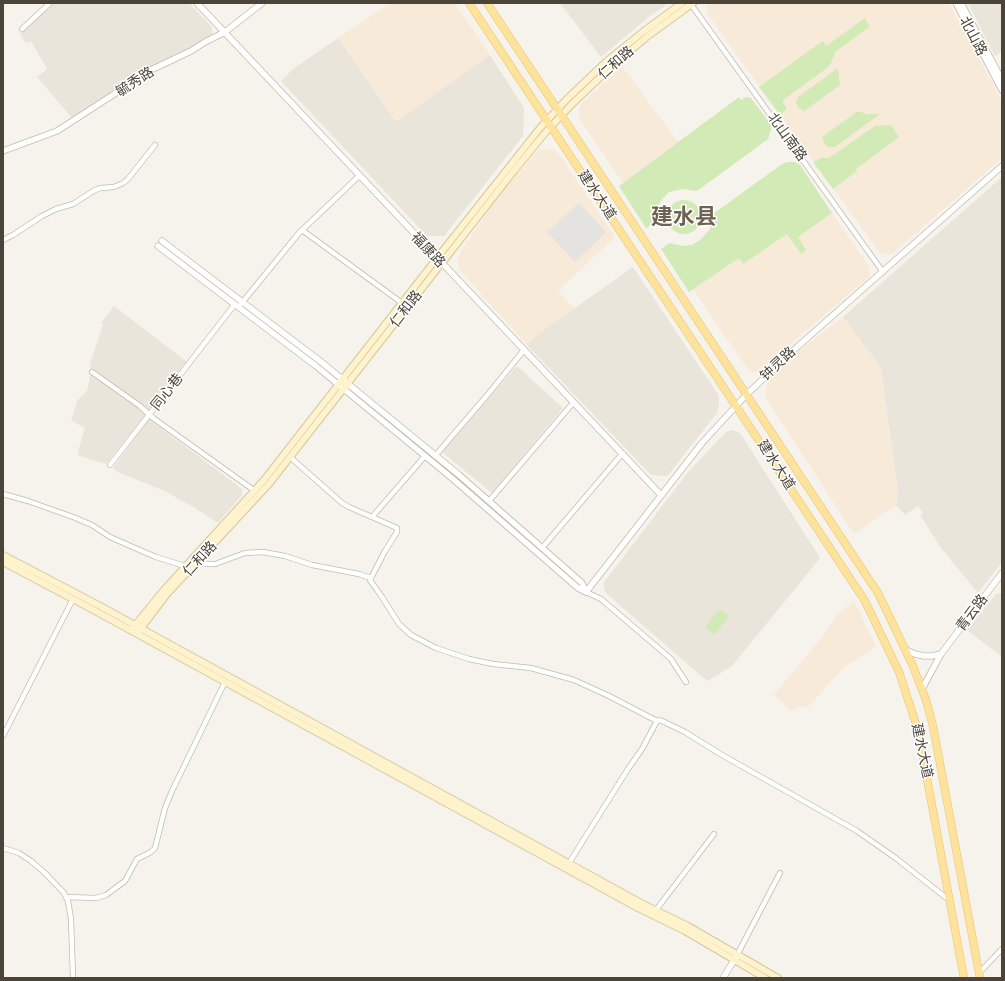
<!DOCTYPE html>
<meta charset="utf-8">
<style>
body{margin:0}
#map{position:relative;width:1005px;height:981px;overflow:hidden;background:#f6f3ec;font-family:Mulish,sans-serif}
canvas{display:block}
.frame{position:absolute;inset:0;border:4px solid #4b4439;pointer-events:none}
</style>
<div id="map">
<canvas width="1005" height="981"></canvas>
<div class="frame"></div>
</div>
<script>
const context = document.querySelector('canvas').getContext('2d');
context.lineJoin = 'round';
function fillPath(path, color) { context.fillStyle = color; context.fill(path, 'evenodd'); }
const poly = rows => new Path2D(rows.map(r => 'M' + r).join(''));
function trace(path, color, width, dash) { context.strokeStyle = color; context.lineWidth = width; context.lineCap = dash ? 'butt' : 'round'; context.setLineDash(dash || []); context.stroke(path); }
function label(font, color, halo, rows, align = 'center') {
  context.font = font + ' Mulish,"Noto Sans SC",sans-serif'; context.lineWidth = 3; context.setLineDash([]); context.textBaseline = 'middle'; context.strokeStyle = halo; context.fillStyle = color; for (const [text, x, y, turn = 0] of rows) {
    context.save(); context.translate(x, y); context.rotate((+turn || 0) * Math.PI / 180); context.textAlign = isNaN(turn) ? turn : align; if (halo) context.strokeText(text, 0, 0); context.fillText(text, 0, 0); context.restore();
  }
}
const residential = poly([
 [53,3,189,3,211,26,213,35,193,48,72,118,37,77,47,69,31,41,26,43,20,34],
 [560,3,669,3,650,16,601,57],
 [968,3,1002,3,1002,51,995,56],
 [338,38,396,121,490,55,524,108,523,136,444,236,427,236,281,81,293,69],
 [1002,177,1002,562,978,593,941,548,920,515,923,513,918,506,905,515,896,505,898,493,881,368,843,317],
 [633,267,719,396,719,404,717,413,668,475,665,476,651,475,527,345,541,332],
 [114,306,187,362,106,464,77,455,85,428,71,420,78,400,87,391,91,372,90,364,103,325,101,323],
 [517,366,563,408,492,493,442,452],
 [149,419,242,489,242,495,218,523,195,508,167,492,117,472,113,468],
 [732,430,740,433,820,558,732,666,707,681,607,594,604,589,604,583,605,581,689,471,726,432],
 [997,593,1002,593,1002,657,967,630]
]);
const commercial = poly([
 [391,3,455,3,490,55,396,122,338,38],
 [707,3,949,3,1002,101,1002,158,893,253,885,255,880,253,708,15,706,9],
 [622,66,678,142,623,183,579,118,579,108,582,103],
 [543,149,553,150,558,153,615,237,558,291,574,308,541,332,527,345,459,269,458,259,460,252,501,193,538,150],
 [832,213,870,268,869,277,757,372,749,371,693,289,739,258,743,263,787,234,800,253,798,237],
 [843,317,881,368,898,493,896,505,854,534,767,400,765,394,767,382,772,375,801,349],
 [854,601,876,647,844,667,808,707,797,707,792,711,774,695,822,637,838,613]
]);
const green = poly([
 [865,18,869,27,836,51,831,63,827,68,783,100,783,103,787,109,780,115,759,87,823,41,826,46],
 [838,68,840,85,804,111,799,108,796,102,798,97],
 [739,97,741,100,746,97,751,98,772,126,768,139,697,191,682,189,669,192,663,198,658,206,656,214,656,222,646,228,619,186],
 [858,111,866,114,880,114,835,147,829,147,826,145,824,142,822,137],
 [891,125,899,137,856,169,857,171,833,189,813,162,821,158,829,158,875,126],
 [788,162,794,162,800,165,832,213,798,237,806,250,801,254,787,234,743,264,739,258,689,292,661,249,669,243,683,246,692,245,700,240,709,230,712,222,713,214,782,164],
 '667 217a17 17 0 1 1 34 0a17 17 0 1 1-34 0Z',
 [720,609,729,616,714,635,705,627]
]);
const parking = poly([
 [579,203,606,232,575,262,547,232]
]);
const minor = poly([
 [690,3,883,272],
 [22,29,50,3],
 [302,230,402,303],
 [3,240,13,235,42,216,56,209,73,204,95,190,101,188,114,187,123,183,128,179,155,145],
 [241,304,299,233,359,176],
 [92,372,140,406,153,418,255,491],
 [435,456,489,393,524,350],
 [290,457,342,503,349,507,397,528,397,532,385,551,370,580,382,597,399,624,411,635,436,648,469,659,493,664,531,668,574,680,609,696,657,721,660,720,685,732,722,755,857,831,897,859,949,900],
 [110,465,235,304],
 [3,494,28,501,73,517,92,525,110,537,128,545,156,557,185,566],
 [489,501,573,403],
 [372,517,425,456],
 [542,548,622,454],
 [197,561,207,564,215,564,245,553,263,552,285,556,312,565,359,574,371,578],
 [586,592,601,599,656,646,671,659,686,682],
 [3,736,73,599],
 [3,848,19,853,31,861,45,873,64,893,68,901,71,919,73,978],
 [569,863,628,769,642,749,657,721],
 [66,897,96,898,106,895,125,881,137,859,151,852,155,848,165,808,172,791,225,682],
 [656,910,714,834],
 [737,955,780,873],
 [979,973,1002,949]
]);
const tertiary = poly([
 [197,3,661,495],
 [956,3,1002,90],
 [961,3,1002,80],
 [3,151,57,131,153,69,191,51,205,42,225,32,262,3],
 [162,241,320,361,458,474,582,583,586,592],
 [158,246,316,366,453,479,578,588,586,592],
 [586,592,702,443,747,394,796,348,1002,166],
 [906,650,915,654,924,656,932,656,941,654],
 [922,689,941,654,1002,573],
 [723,978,736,957]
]);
const secondary = poly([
 [3,555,102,607,641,903,688,926,778,978],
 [3,562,99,613,638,908,685,931,765,978],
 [133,628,163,591,264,480,437,258,540,128,567,99,608,60,644,31,682,3],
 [139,631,167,594,269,484,513,172,545,133,572,104,612,66,648,36,693,3]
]);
const primary = poly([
 [469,3,865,601,899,672,918,730,964,978],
 [487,3,878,593,913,666,926,700,933,726,980,978]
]);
const streetNames = [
 ["北山路",973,36,62],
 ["仁和路",616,63,-41],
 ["毓秀路",135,82,-33],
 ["北山南路",787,137,54],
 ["建水大道",597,195,56],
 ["福康路",428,250,47],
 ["仁和路",406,309,-52],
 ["钟灵路",778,364,-43],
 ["同心巷",167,392,-52],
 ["建水大道",776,465,57],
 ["仁和路",200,559,-47],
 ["青云路",972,613,-53],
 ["建水大道",922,751,78]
];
const townNames = [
 ["建水县",684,217]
];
fillPath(residential, '#eae5da');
fillPath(commercial, '#f7ead8');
fillPath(green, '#d2eab5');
fillPath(parking, '#e5e3e0');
trace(minor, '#c2bbae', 6);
trace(tertiary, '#c2bbae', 7);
trace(secondary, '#d6c79b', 8);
trace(primary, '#e6c16a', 8);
trace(minor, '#fff', 4.5);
trace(tertiary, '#fff', 5.5);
trace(secondary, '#fff3cd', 6);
trace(primary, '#ffe39c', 7);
label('14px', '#4b4439', '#fff', streetNames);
label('bold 22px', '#6e6250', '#fff', townNames);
</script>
